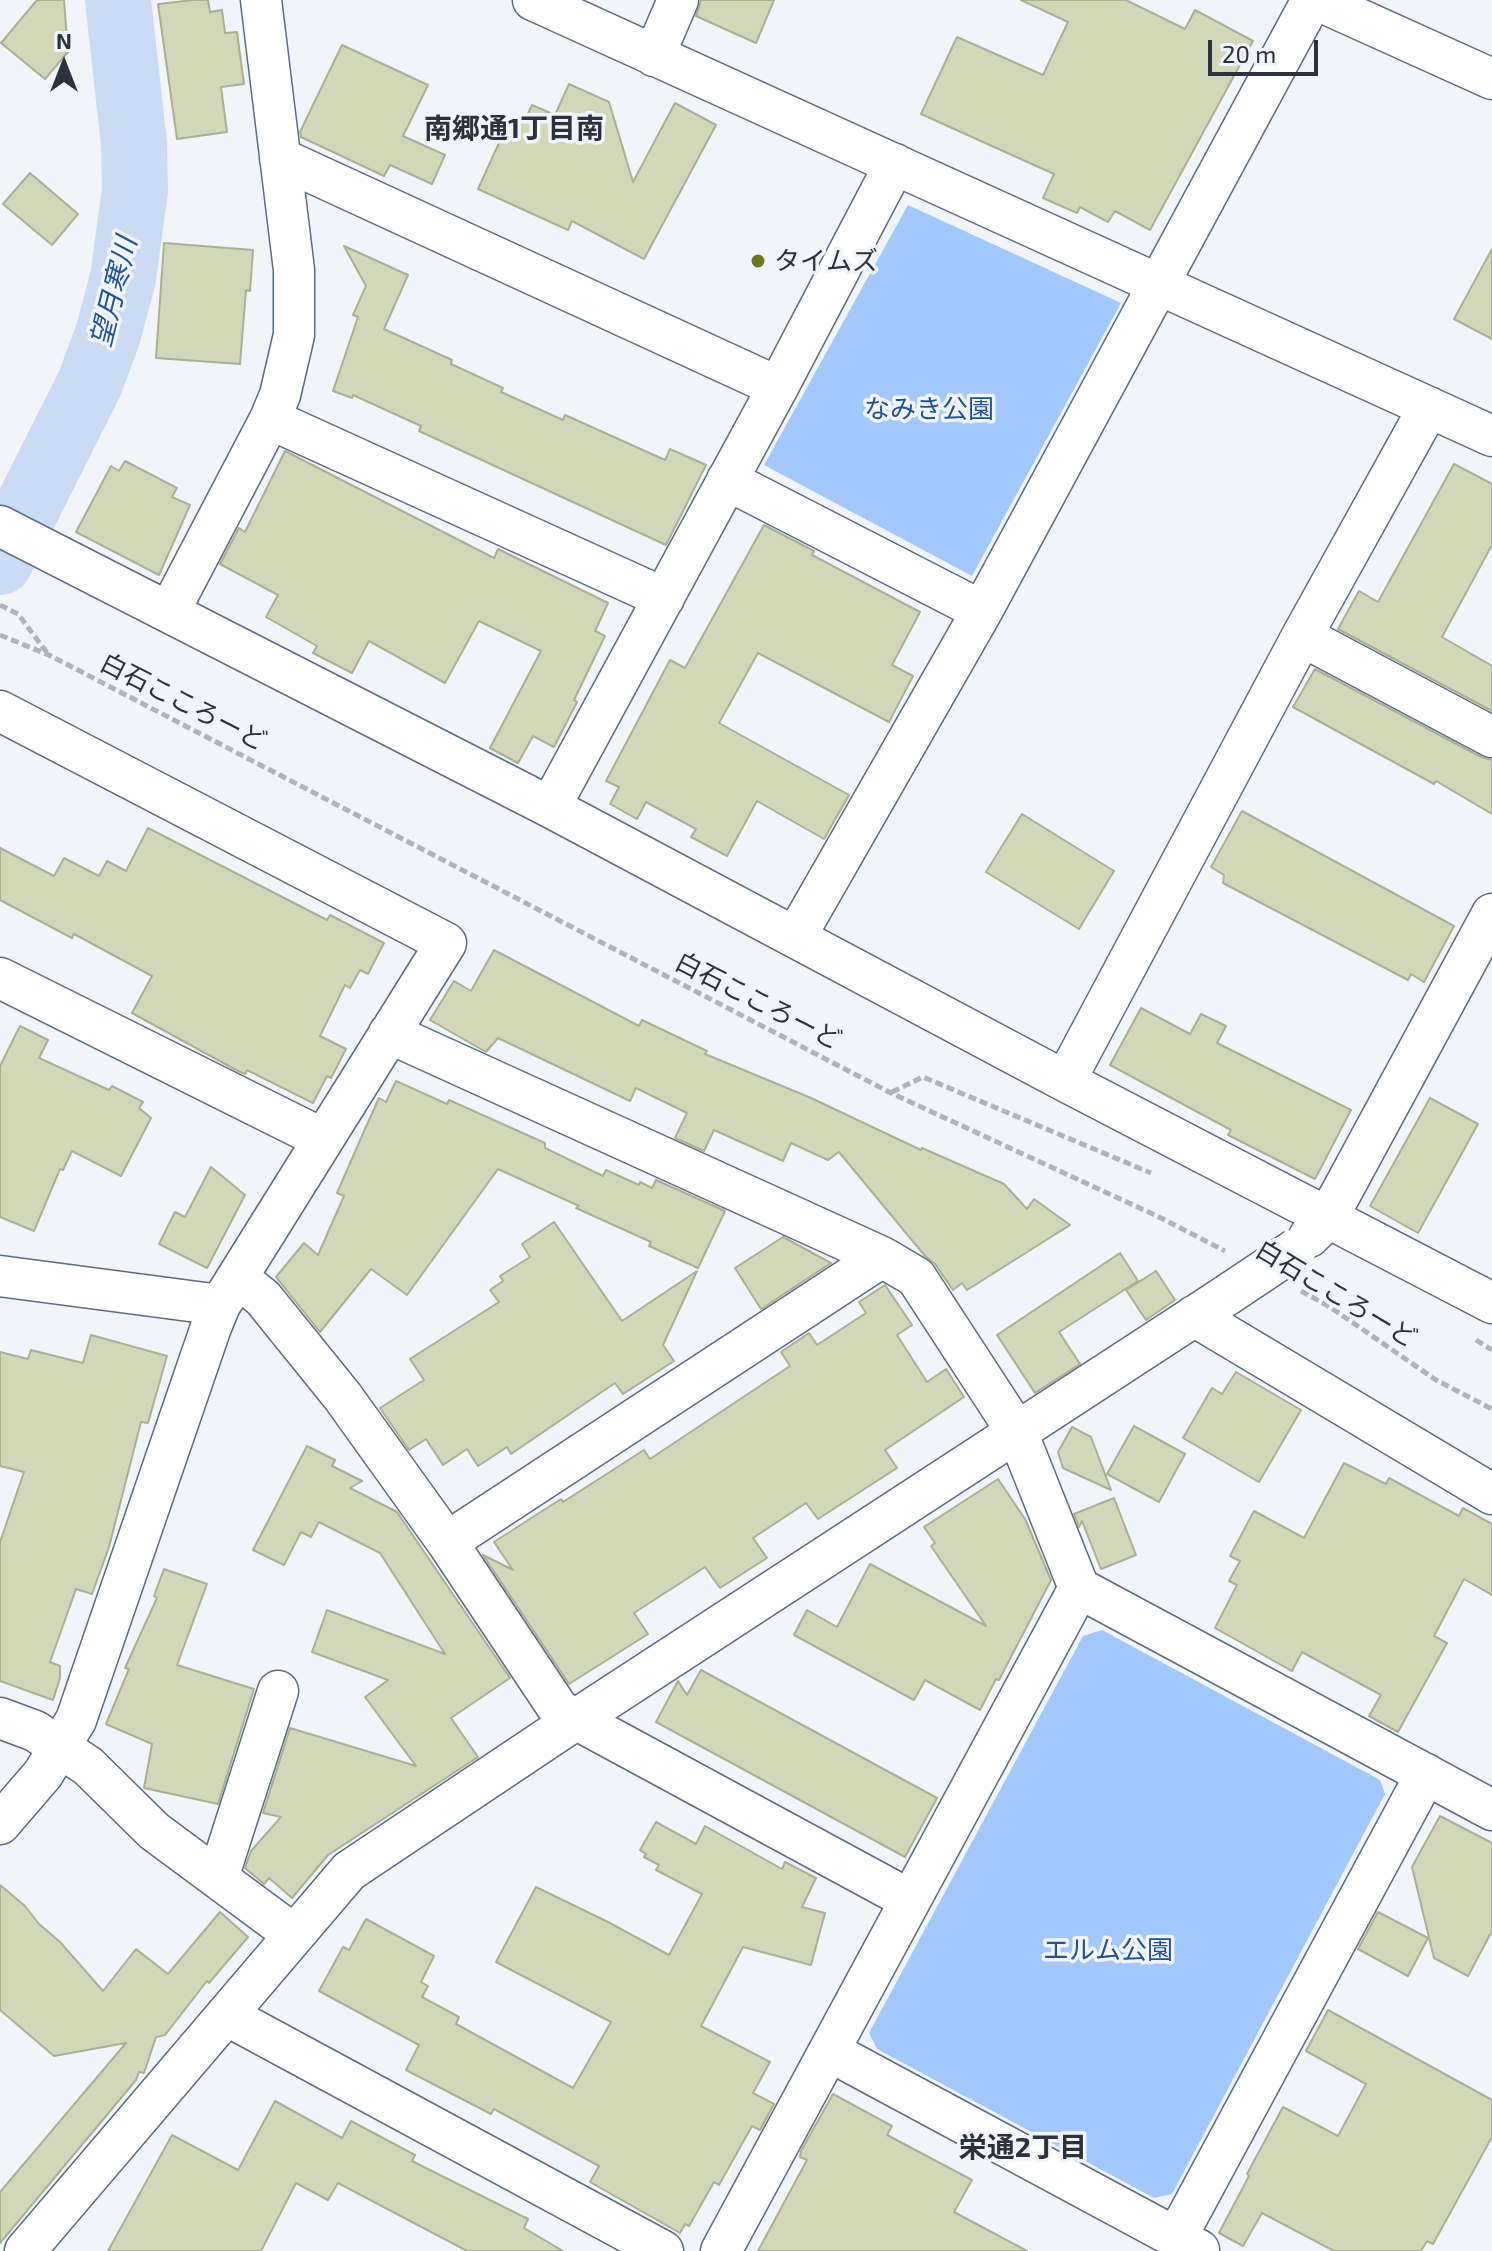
<!DOCTYPE html>
<meta charset="utf-8">
<style>
body{margin:0}
#map{position:relative;width:1492px;height:2251px;overflow:hidden;background:#f1f5fa;font-family:"Exo 2",sans-serif}
canvas{display:block}
.north{position:absolute;left:24px;top:24px;width:80px;height:80px;-webkit-text-stroke:6px #f1f5fa;paint-order:stroke;rotate:0deg;font-size:22px;font-weight:700;line-height:32px;text-align:center;color:#2b323c}
.north::after{content:'';display:block;margin:auto;width:28px;height:36px;background:#2b323c;clip-path:polygon(50% 0,100% 100%,50% 72%,0 100%)}
.scale{position:absolute;left:1208px;top:40px;width:110px;height:36px;box-sizing:border-box;border:4px solid #2b323c;border-top:0;padding-left:10px;font-size:24px;line-height:28px;white-space:nowrap;color:#2b323c;-webkit-text-stroke:6px #f1f5fa;paint-order:stroke}
</style>
<div id="map">
<canvas width="1492" height="2251"></canvas>
<div class="north">N</div>
<div class="scale">20 m</div>
</div>
<script>
const context = document.querySelector('canvas').getContext('2d');
context.lineJoin = 'round';
function fillPath(path, color) { context.fillStyle = color; context.fill(path, 'evenodd'); }
const poly = rows => new Path2D(rows.map(r => 'M' + r).join(''));
function trace(path, color, width, dash) { context.strokeStyle = color; context.lineWidth = width; context.lineCap = dash ? 'butt' : 'round'; context.setLineDash(dash || []); context.stroke(path); }
function label(font, color, halo, rows, align = 'center') {
  context.font = font + ' "Exo 2","Noto Sans JP",sans-serif'; context.lineWidth = 7; context.setLineDash([]); context.textBaseline = 'middle'; context.strokeStyle = halo; context.fillStyle = color; for (const [text, x, y, turn = 0] of rows) {
    context.save(); context.translate(x, y); context.rotate((+turn || 0) * Math.PI / 180); context.textAlign = isNaN(turn) ? turn : align; if (halo) context.strokeText(text, 0, 0); context.fillText(text, 0, 0); context.restore();
  }
}
const green = poly([
 [908,205,1121,303,972,576,764,465],
 [1102,1630,1380,1780,1385,1794,1172,2194,1154,2198,877,2049,869,2033,1083,1636]
]);
const river = poly([
 [0,562,90,383,108,334,123,278,135,190,134,144,118,0]
]);
const building = poly([
 [37,0,64,0,68,52,45,79,1,43,37,0],
 [194,0,208,0,210,12,222,10,225,33,237,32,244,84,221,87,227,132,177,139,158,4,194,0],
 [701,0,774,0,756,43,696,16,701,0],
 [1021,0,1126,0,1185,29,1195,10,1253,41,1150,230,1115,211,1108,222,1080,207,1077,213,1043,198,1054,174,921,114,957,37,1043,75,1068,22,1021,0],
 [342,45,428,85,403,136,445,155,432,184,390,165,384,176,301,137,300,132,342,45],
 [569,84,609,102,633,182,675,103,716,125,644,259,572,221,568,230,478,189,504,132,511,135,520,116,526,118,532,105,555,115,569,84],
 [30,173,78,214,52,245,3,204,30,173],
 [164,243,253,250,250,291,246,290,240,364,156,358,164,243],
 [344,246,408,275,384,329,452,360,451,364,503,388,501,392,563,420,565,415,665,460,670,449,706,465,666,545,419,431,421,426,353,395,352,398,333,391,358,317,353,315,366,286,344,246],
 [1492,249,1492,339,1454,319,1492,249],
 [285,451,494,558,498,549,608,603,595,631,605,636,574,700,577,702,554,747,533,736,518,763,490,748,541,651,479,621,445,683,369,641,352,673,313,653,317,646,266,617,278,595,220,564,239,528,245,532,285,451],
 [125,461,177,488,172,497,190,505,159,575,76,532,111,466,119,471,125,461],
 [1454,464,1492,484,1492,545,1442,637,1492,666,1492,711,1338,629,1359,591,1378,602,1454,464],
 [764,525,814,551,812,555,920,612,892,665,913,676,889,722,758,653,719,723,849,795,824,839,757,801,727,856,691,837,696,829,646,802,637,819,610,804,619,787,606,781,670,660,685,668,764,525],
 [1315,669,1481,757,1492,760,1492,814,1436,781,1434,784,1293,707,1315,669],
 [1242,811,1454,926,1424,982,1411,974,1408,980,1223,883,1224,875,1211,867,1242,811],
 [1022,814,1114,871,1079,929,986,872,1022,814],
 [148,828,327,920,330,915,384,943,368,974,360,970,350,988,345,985,320,1036,346,1049,331,1078,327,1076,313,1103,247,1070,245,1074,238,1071,132,1013,152,976,74,934,72,938,0,900,0,848,54,876,64,858,99,876,107,861,126,871,148,828],
 [494,950,639,1026,642,1020,707,1051,705,1054,811,1098,921,1150,922,1148,1004,1184,1027,1209,1034,1199,1070,1225,967,1290,962,1283,953,1290,935,1264,925,1256,839,1152,828,1160,791,1143,783,1161,714,1130,704,1151,675,1138,687,1113,636,1088,630,1101,498,1038,486,1052,430,1020,454,981,471,991,494,950],
 [1141,1008,1190,1034,1201,1014,1226,1026,1217,1043,1351,1110,1315,1179,1228,1135,1231,1130,1110,1065,1141,1008],
 [20,1026,48,1040,39,1058,109,1090,112,1086,143,1102,139,1108,151,1118,121,1176,72,1151,63,1170,60,1169,34,1231,0,1217,0,1066,20,1026],
 [396,1081,447,1104,449,1100,545,1143,545,1148,603,1176,606,1170,639,1185,640,1182,652,1188,656,1180,725,1211,698,1268,649,1246,651,1242,576,1208,579,1206,498,1169,407,1295,371,1269,320,1332,276,1277,304,1243,318,1255,344,1196,337,1193,365,1129,379,1098,386,1102,396,1081],
 [1430,1098,1478,1124,1418,1233,1370,1206,1430,1098],
 [211,1167,245,1195,207,1268,159,1244,175,1212,185,1217,211,1167],
 [554,1222,622,1321,697,1271,663,1345,674,1361,623,1394,615,1383,511,1454,507,1447,478,1466,467,1449,443,1465,426,1439,409,1450,380,1408,424,1380,410,1359,499,1302,490,1290,503,1281,500,1276,530,1257,522,1244,554,1222],
 [783,1237,831,1263,761,1309,735,1268,783,1237],
 [1120,1253,1138,1281,1059,1332,1080,1364,1035,1393,997,1335,1120,1253],
 [1156,1271,1175,1300,1146,1320,1126,1290,1156,1271],
 [885,1285,912,1325,897,1335,927,1382,946,1369,964,1397,885,1450,897,1468,818,1519,806,1503,753,1538,767,1558,720,1588,705,1567,634,1613,648,1634,569,1684,483,1555,513,1570,494,1542,561,1499,563,1502,644,1450,650,1459,790,1366,781,1352,809,1333,817,1345,866,1313,859,1302,885,1285],
 [91,1335,167,1356,148,1423,141,1422,109,1547,92,1594,76,1589,50,1662,60,1666,60,1678,53,1700,0,1681,0,1542,24,1472,0,1466,0,1352,28,1359,31,1350,83,1363,91,1335],
 [1236,1372,1301,1410,1259,1482,1183,1438,1212,1388,1222,1394,1236,1372],
 [1134,1426,1185,1454,1159,1502,1107,1474,1134,1426],
 [1072,1427,1091,1437,1111,1490,1063,1468,1058,1452,1072,1427],
 [307,1446,335,1460,332,1466,362,1481,350,1488,397,1512,510,1678,451,1718,478,1757,328,1855,292,1898,269,1878,264,1884,245,1868,251,1851,281,1817,263,1813,290,1728,416,1766,365,1697,388,1680,312,1652,327,1610,445,1654,380,1553,319,1522,311,1537,301,1532,284,1565,253,1550,307,1446],
 [1344,1463,1386,1484,1389,1478,1459,1516,1463,1508,1492,1524,1492,1595,1464,1579,1434,1636,1447,1643,1398,1732,1369,1716,1381,1695,1302,1652,1292,1671,1215,1628,1237,1585,1229,1581,1240,1561,1230,1556,1254,1511,1304,1538,1344,1463],
 [998,1479,1025,1519,1051,1580,999,1680,996,1679,980,1710,925,1680,914,1700,794,1635,807,1610,837,1627,870,1564,986,1626,931,1546,935,1543,924,1527,998,1479],
 [1114,1498,1136,1555,1101,1569,1082,1521,1079,1527,1074,1514,1114,1498],
 [164,1569,207,1584,177,1665,254,1689,218,1804,144,1788,152,1744,106,1724,129,1669,125,1668,157,1598,154,1596,164,1569],
 [701,1670,937,1798,905,1857,656,1722,678,1681,687,1695,701,1670],
 [1440,1816,1492,1843,1492,1931,1468,1976,1434,1958,1412,1867,1440,1816],
 [656,1822,696,1844,705,1826,782,1869,785,1862,816,1878,802,1907,825,1913,811,1965,743,1947,701,2026,770,2062,753,2093,774,2104,760,2130,752,2126,719,2185,714,2182,689,2226,685,2224,680,2233,590,2182,599,2166,494,2109,491,2114,406,2070,419,2045,319,1991,343,1947,349,1950,366,1919,434,1956,421,1982,428,1986,422,1997,459,2017,456,2024,573,2088,611,2022,496,1962,536,1887,608,1922,669,1955,702,1894,656,1870,659,1865,644,1857,646,1854,640,1850,656,1822],
 [0,1885,25,1906,39,1924,60,1942,103,1991,136,1949,168,1974,220,1912,248,1937,209,1983,207,1981,165,2035,156,2037,144,2073,139,2072,136,2080,0,2243,0,2192,126,2043,54,2056,0,2010,0,1885],
 [1378,1912,1428,1938,1408,1976,1358,1949,1378,1912],
 [1328,2010,1492,2100,1492,2137,1433,2244,1427,2241,1421,2251,1334,2251,1262,2213,1243,2246,1219,2233,1249,2176,1247,2174,1283,2107,1338,2136,1366,2084,1306,2051,1328,2010],
 [833,2094,892,2126,887,2135,972,2180,954,2212,1027,2251,758,2251,807,2160,800,2157,801,2151,833,2094],
 [275,2101,342,2138,351,2121,415,2155,412,2161,528,2219,524,2228,563,2251,467,2251,338,2183,328,2200,296,2183,261,2251,108,2251,172,2135,238,2170,275,2101]
]);
const path = poly([
 [0,605,18,614,48,654],
 [0,635,49,655,891,1093,1157,1216,1225,1251],
 [892,1092,923,1077,1151,1173],
 [1301,1291,1330,1307,1436,1380,1492,1409],
 [1476,1340,1492,1350]
]);
const minor = poly([
 [533,0,1492,436],
 [1317,0,1492,79],
 [654,56,678,0],
 [280,158,778,387],
 [270,419,664,598],
 [727,480,982,611],
 [0,526,550,807,1065,1081,1492,1303],
 [169,612,270,419,280,395,294,335,294,270,261,0],
 [1302,636,1492,737],
 [0,711,446,943,220,1305,211,1327,76,1720,43,1774,0,1824],
 [550,807,778,387,895,164],
 [796,936,982,611,1312,0],
 [0,978,323,1139],
 [389,1033,882,1257,447,1542],
 [1065,1081,1302,636,1429,407],
 [1309,1237,1327,1219,1492,914],
 [882,1257,916,1277,1017,1432,1079,1588,1492,1810],
 [0,1276,220,1305],
 [238,1278,263,1298,343,1397,447,1542,559,1710,910,1900],
 [1194,1316,1492,1494],
 [0,1718,35,1731,88,1766,154,1831,293,1934],
 [218,1878,278,1691],
 [226,2015,663,2251],
 [829,2051,1199,2250],
 [1176,2238,1426,1774],
 [25,2251,349,1871,575,1720,1227,1295],
 [721,2251,1079,1588]
]);
const minorBridge = poly([
 [1227,1295,1296,1249]
]);
const markers = [
 [758,261,8,"#6d751e"]
];
const poiNames = [
 ["タイムズ",774,261]
];
const parkNames = [
 ["なみき公園",929,409],
 ["エルム公園",1108,1950]
];
const streetNames = [
 ["白石こころーど",183,702,27],
 ["白石こころーど",758,1001,27],
 ["白石こころーど",1336,1294,31]
];
const neighbourhoodNames = [
 ["南郷通1丁目南",514,129],
 ["栄通2丁目",1023,2148]
];
const waterNames = [
 ["望月寒川",114,292,-76]
];
fillPath(green, '#a2c8fe');
trace(river, '#cadbf3', 66);
fillPath(building, '#d3d7ba');
trace(building, '#abaf93', 2);
trace(minor, '#5b6b81', 43);
trace(path, '#afb4ba', 5, [8, 4]);
trace(minor, '#fff', 40);
trace(minorBridge, '#5b6b81', 43, []);
trace(minorBridge, '#fff', 40);
for (const [x, y, r, color] of markers) { const dot = new Path2D(); dot.arc(x, y, r, 0, 2 * Math.PI); context.fillStyle = color; context.fill(dot); trace(dot, '#f1f5fa', 3); }
label('26px', '#2b323c', '#f1f5fa', poiNames, 'left');
label('26px', '#1e5196', '#f1f5fa', parkNames);
label('26px', '#2b323c', '#f1f5fa', streetNames);
label('bold 28px', '#2b323c', '#f1f5fa', neighbourhoodNames);
label('italic 28px', '#21549a', '#f1f5fa', waterNames);
</script>
